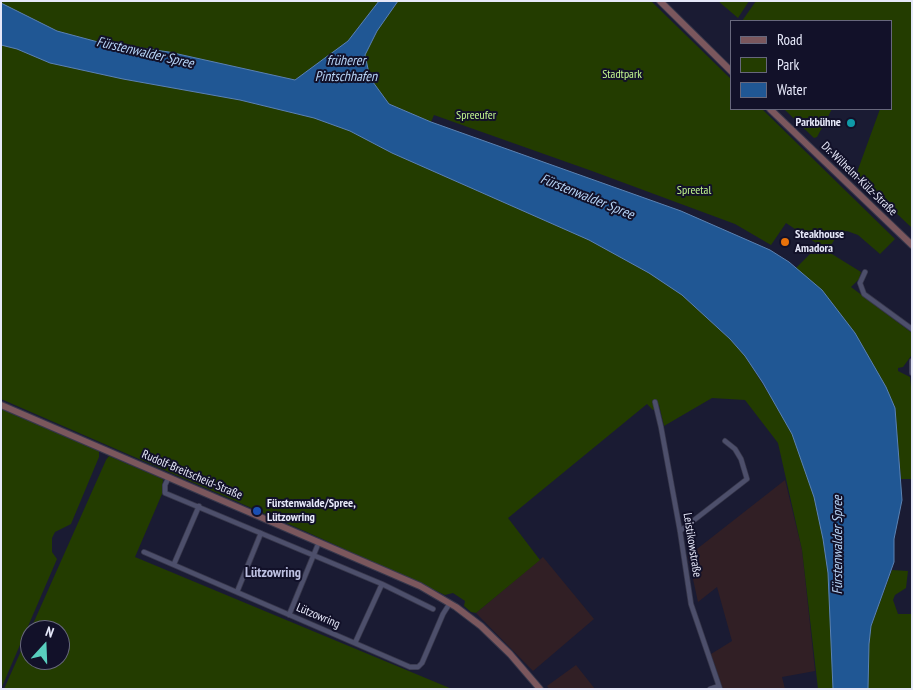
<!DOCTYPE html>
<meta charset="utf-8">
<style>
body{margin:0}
#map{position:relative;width:913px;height:690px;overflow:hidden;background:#1a1b33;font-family:"PT Sans Narrow",sans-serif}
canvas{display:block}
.frame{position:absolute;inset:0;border:2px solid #e6e8f9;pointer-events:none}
.legend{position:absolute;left:730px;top:20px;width:162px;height:90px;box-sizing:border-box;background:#121129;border:1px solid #67677c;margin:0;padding:6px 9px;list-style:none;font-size:15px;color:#e6e8f9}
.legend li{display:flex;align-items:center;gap:10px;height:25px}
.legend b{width:25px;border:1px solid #67677c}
.north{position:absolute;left:20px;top:620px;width:50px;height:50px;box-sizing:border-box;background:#121129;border:1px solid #67677c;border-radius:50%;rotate:20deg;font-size:14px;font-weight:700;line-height:20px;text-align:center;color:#e6e8f9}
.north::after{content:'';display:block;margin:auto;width:18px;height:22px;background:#59cebe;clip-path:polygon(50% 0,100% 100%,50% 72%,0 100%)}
</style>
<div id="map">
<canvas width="913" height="690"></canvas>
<div class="frame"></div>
<ul class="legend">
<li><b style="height:6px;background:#7b575d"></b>Road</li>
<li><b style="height:14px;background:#233c00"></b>Park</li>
<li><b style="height:14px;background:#205794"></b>Water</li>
</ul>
<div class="north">N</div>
</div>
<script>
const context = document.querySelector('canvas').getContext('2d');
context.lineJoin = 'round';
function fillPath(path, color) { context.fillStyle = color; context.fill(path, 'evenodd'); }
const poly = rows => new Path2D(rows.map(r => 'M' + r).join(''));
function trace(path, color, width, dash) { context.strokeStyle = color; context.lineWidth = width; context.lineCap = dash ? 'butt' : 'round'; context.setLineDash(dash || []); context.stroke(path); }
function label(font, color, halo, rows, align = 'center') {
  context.font = font + ' "PT Sans Narrow",sans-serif'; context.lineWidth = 4; context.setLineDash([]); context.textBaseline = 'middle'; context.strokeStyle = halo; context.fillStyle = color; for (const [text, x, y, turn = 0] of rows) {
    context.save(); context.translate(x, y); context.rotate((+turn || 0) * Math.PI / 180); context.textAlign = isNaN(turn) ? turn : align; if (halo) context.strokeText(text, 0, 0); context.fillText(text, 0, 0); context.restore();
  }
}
const commercial = poly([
 [785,480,802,550,815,671,782,677,785,689,723,689,711,654,732,641,717,587,698,602,688,556],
 [543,557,594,619,533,671,476,613],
 [576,665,595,689,549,689,547,686]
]);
const green = poly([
 [1,1,379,1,348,41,295,80,169,52,98,42,57,31,1,3],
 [398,1,651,1,732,80,732,109,762,109,895,239,880,254,858,235,847,231,839,233,827,251,861,272,859,279,851,287,912,333,911,356,903,367,898,368,898,371,910,377,912,396,912,479,901,479,895,408,886,387,855,333,822,290,796,268,819,245,786,223,771,245,735,224,592,171,434,115,431,122,389,104,370,78,365,55,377,31],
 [718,1,749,1,738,18],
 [756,1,912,1,912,228,856,175,880,109,892,109,892,21,742,21],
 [1,45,17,49,50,63,123,79,240,100,314,118,350,131,392,153,589,240,649,273,682,295,730,339,745,356,777,407,792,434,801,456,814,497,823,539,828,573,833,689,818,689,802,550,778,443,745,400,712,398,664,426,659,405,653,410,647,404,508,518,540,560,476,613,471,612,464,606,465,601,453,593,445,595,309,533,1,399],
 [784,109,832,109,817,137,814,138],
 [1,409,99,451,99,457,71,524,55,532,52,538,52,552,57,559,1,689],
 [109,456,163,479,162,494,135,557,452,689,4,689,106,460],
 [30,630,60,630,60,660,30,660],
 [892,570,908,571,906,588,895,595,893,600,898,614,912,614,912,689,868,689,869,644,871,626]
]);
const water = poly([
 [379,1,398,1,377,31,365,55,370,78,389,104,431,122,681,211,770,250,789,262,822,290,855,333,886,387,895,408,902,500,894,539,894,562,871,626,869,644,868,689,833,689,828,573,823,539,814,497,792,434,763,383,745,356,730,339,682,295,649,273,589,240,392,153,350,131,314,118,240,100,123,79,50,63,17,49,1,45,1,3,57,31,98,42,169,52,295,80,348,41,379,1]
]);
const street = poly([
 [865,272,860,283,864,294,912,329],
 [912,361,912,373],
 [655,402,661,427,680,531,691,604,720,689],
 [169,477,165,485,165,493,382,584,433,609],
 [680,531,747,479,741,459,735,449,725,441],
 [144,552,410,667,418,667,422,663,443,614,450,603],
 [174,564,199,506],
 [237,592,261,533],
 [289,615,319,542],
 [355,643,382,584],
 [710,689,719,686]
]);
const secondary = poly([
 [660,1,732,72],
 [770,109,912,245],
 [1,405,420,586,456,607,481,626,510,654,540,689]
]);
const markers = [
 [851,123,5,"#0f9aa8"],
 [785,242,5,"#e8710a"],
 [257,511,5,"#1a4fb4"]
];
const parkNames = [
 ["Stadtpark",622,75],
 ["Spreeufer",476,116],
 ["Spreetal",694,191]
];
const poiNames = [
 ["Parkbühne",841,123,"right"],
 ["Steakhouse",795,235],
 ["Amadora",795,249],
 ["Fürstenwalde/Spree,",267,504],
 ["Lützowring",267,518]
];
const streetNames = [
 ["Dr.-Wilhelm-Külz-Straße",859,179,44],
 ["Rudolf-Breitscheid-Straße",192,475,23],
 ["Leistikowstraße",692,545,81],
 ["Lützowring",318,616,23]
];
const waterNames = [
 ["Fürstenwalder Spree",145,53,13],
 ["früherer",346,61],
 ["Pintschhafen",346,77],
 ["Fürstenwalder Spree",587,197,22],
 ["Fürstenwalder Spree",838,545,-90]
];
const neighbourhoodNames = [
 ["Lützowring",273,573]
];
fillPath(commercial, '#311f25');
fillPath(green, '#233c00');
fillPath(water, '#205794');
trace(water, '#5b82b2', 1);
trace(street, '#37374b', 6);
trace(secondary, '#37374b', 8);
trace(street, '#4d4f6b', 4.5);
trace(secondary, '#7b575d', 6);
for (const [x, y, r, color] of markers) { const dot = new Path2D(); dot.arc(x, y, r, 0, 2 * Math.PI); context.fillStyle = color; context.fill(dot); trace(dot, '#121129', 2); }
label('12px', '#c3f88f', '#121129', parkNames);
label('bold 12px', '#e6e8f9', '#121129', poiNames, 'left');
label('12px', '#e6e8f9', '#121129', streetNames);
label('italic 14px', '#b6d3f5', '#121129', waterNames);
label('bold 14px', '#bec1e2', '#121129', neighbourhoodNames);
</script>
